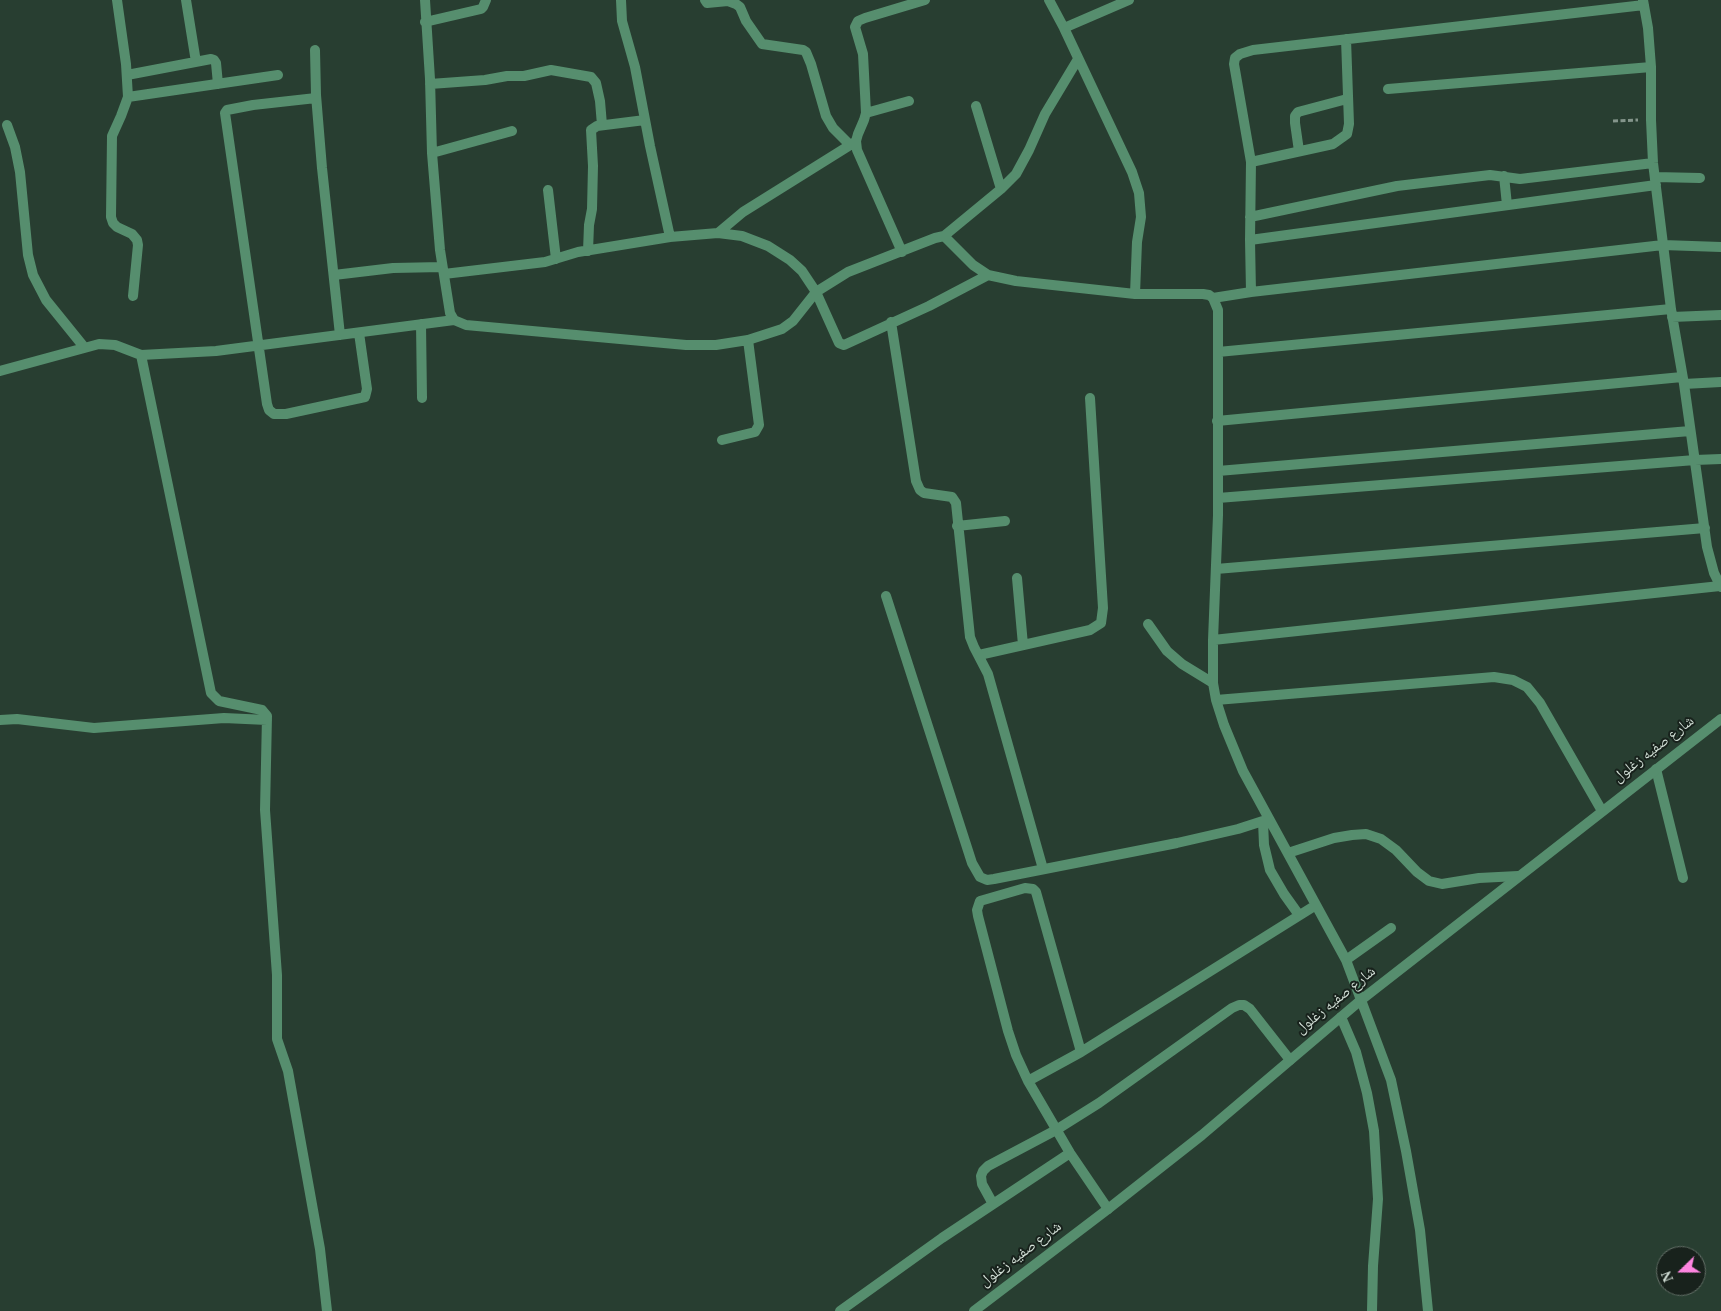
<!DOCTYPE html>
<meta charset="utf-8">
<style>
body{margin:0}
#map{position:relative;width:1721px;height:1311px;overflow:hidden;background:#283e31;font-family:Georgia,serif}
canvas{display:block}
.north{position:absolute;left:1656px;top:1246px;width:50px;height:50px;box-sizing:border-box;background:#18221c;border:1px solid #626e66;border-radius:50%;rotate:248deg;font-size:14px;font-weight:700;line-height:20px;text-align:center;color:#d2dfd6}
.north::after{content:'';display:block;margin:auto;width:18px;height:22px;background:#fe85e0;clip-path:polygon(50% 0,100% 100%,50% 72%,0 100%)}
</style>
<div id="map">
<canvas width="1721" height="1311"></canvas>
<div class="north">N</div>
</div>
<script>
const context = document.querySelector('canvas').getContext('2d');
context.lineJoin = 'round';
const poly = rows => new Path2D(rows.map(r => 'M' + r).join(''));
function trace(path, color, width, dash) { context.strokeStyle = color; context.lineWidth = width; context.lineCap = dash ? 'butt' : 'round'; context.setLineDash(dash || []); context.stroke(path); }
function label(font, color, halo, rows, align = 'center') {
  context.font = font + ' Georgia,"Noto Naskh Arabic",serif'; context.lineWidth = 4; context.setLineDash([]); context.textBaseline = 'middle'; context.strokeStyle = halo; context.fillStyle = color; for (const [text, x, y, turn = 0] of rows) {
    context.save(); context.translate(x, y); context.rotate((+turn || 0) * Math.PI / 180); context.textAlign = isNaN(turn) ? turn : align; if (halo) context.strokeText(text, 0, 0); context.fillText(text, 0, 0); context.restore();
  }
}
const path = poly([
 [1613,121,1638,120]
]);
const minor = poly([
 [117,0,126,64,128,97,121,116,112,136,111,217,113,223,117,227,132,234,137,240,138,245,133,296],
 [186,0,196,62],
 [425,0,430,79,432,153,440,250,450,313,454,320,466,325,686,345,716,345,748,340,782,329,793,321,816,292,848,272,935,238,944,236,973,265,988,275,1016,281,1135,294,1203,294,1209,295,1213,298,1218,310,1218,515,1213,640,1213,683,1216,700,1224,725,1243,771,1346,960,1391,1080,1406,1151,1420,1230,1428,1311],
 [621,0,622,21,635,67,650,146,670,237],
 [705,0,707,3,728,1,736,4,740,7,746,21,762,44,803,50,806,52,811,64,826,116,833,128,850,145],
 [1049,0,1064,28,1132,172,1139,193,1141,217,1137,242,1135,294],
 [1643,0,1648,28,1651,67,1651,120,1653,163,1671,309,1684,384,1707,547,1714,573,1721,587],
 [425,22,481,9,483,7,486,0],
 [1064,28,1129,0],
 [315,50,316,95,322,168,340,335],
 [127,75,211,59,214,60,216,63,218,84],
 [430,84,485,80,507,76,524,76,551,70,591,77,596,83,600,101,602,125],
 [1388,89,1651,67],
 [128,97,278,75],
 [316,98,253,105,227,110,225,113,267,404,269,410,274,414,286,414,365,397,367,389,359,333],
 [976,106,1001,189],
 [866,113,909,101],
 [7,125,15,147,20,172,28,255,33,275,46,300,84,347],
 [1299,151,1295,123,1295,116,1298,112,1347,99],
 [432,153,512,131],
 [1251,162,1333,144,1347,134,1349,124,1346,39],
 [1504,176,1507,205],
 [1655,177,1700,178],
 [548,190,556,259],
 [1250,217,1397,186,1490,175,1520,179,1653,163],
 [718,233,743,212,855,142],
 [944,236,1001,189,1016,174,1029,150,1045,114,1078,59],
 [1250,240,1656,185],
 [588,251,589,225,592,209,593,166,591,130,597,126,645,120],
 [902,252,857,150,856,141,858,134,864,120,866,113,863,54,855,27,858,21,865,18,925,0],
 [444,274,545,262,578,252,670,237,718,233,742,236,768,246,790,260,802,271,816,292,839,343,844,345,929,306,988,275],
 [334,275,393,268,442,267],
 [1251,292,1250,240,1251,162,1234,64,1235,58,1240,54,1253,50,1644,5],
 [1213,298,1251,292,1663,245,1721,247],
 [1672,317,1721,315],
 [891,322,916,481,920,490,924,493,952,497,956,503,970,637,974,647,988,674,1043,869],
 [421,324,422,398],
 [1218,352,1671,309],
 [141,355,211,693,219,701,262,710,267,716,265,810,277,975,277,1039,288,1071,320,1249,327,1311],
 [0,371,99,344,115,345,141,355,216,351,454,320],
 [1684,384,1721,382],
 [1217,421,1682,377],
 [722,440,755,432,759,425,748,340],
 [1218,471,1690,431],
 [1218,498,1695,460,1721,459],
 [957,526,1005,521],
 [1216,569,1705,528],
 [1017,578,1023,645],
 [886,596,972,863,980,877,987,880,994,879,1177,843,1238,829,1269,819],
 [1148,624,1167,651,1182,664,1213,683],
 [1213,640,1720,586],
 [979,655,1090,630,1101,623,1103,608,1090,398],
 [1216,700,1494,677,1513,680,1527,687,1540,703,1602,811],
 [0,720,17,719,94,728,224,718,267,720],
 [1656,769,1683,878],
 [1263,821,1264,845,1270,870,1284,894,1299,915],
 [1288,853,1334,838,1352,835,1366,834,1381,839,1396,850,1417,872,1429,881,1442,884,1479,878,1518,876],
 [1346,960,1391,928],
 [1341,1017,1356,1052,1367,1093,1374,1131,1378,1199,1373,1266,1372,1311],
 [1081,1052,1036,892,1033,889,1025,888,980,901,977,910,978,916,1008,1031,1016,1055,1028,1081,1070,1153,1108,1209],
 [1028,1081,1081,1052,1316,905],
 [993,1204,982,1184,981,1176,983,1171,988,1166,1056,1130,1099,1103,1232,1008,1239,1005,1244,1005,1250,1009,1290,1060],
 [840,1311,942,1238,1070,1153]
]);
const tertiary = poly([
 [974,1311,1108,1209,1202,1135,1361,1000,1721,719]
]);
const streetNames = [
 ["شارع صفيه زغلول",1655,751,-38],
 ["شارع صفيه زغلول",1337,1002,-39],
 ["شارع صفيه زغلول",1022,1256,-37]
];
trace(path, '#84958b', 3, [5, 2.5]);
trace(minor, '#568e6e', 10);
trace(tertiary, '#568e6e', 10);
label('15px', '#d2dfd6', '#18221c', streetNames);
</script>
